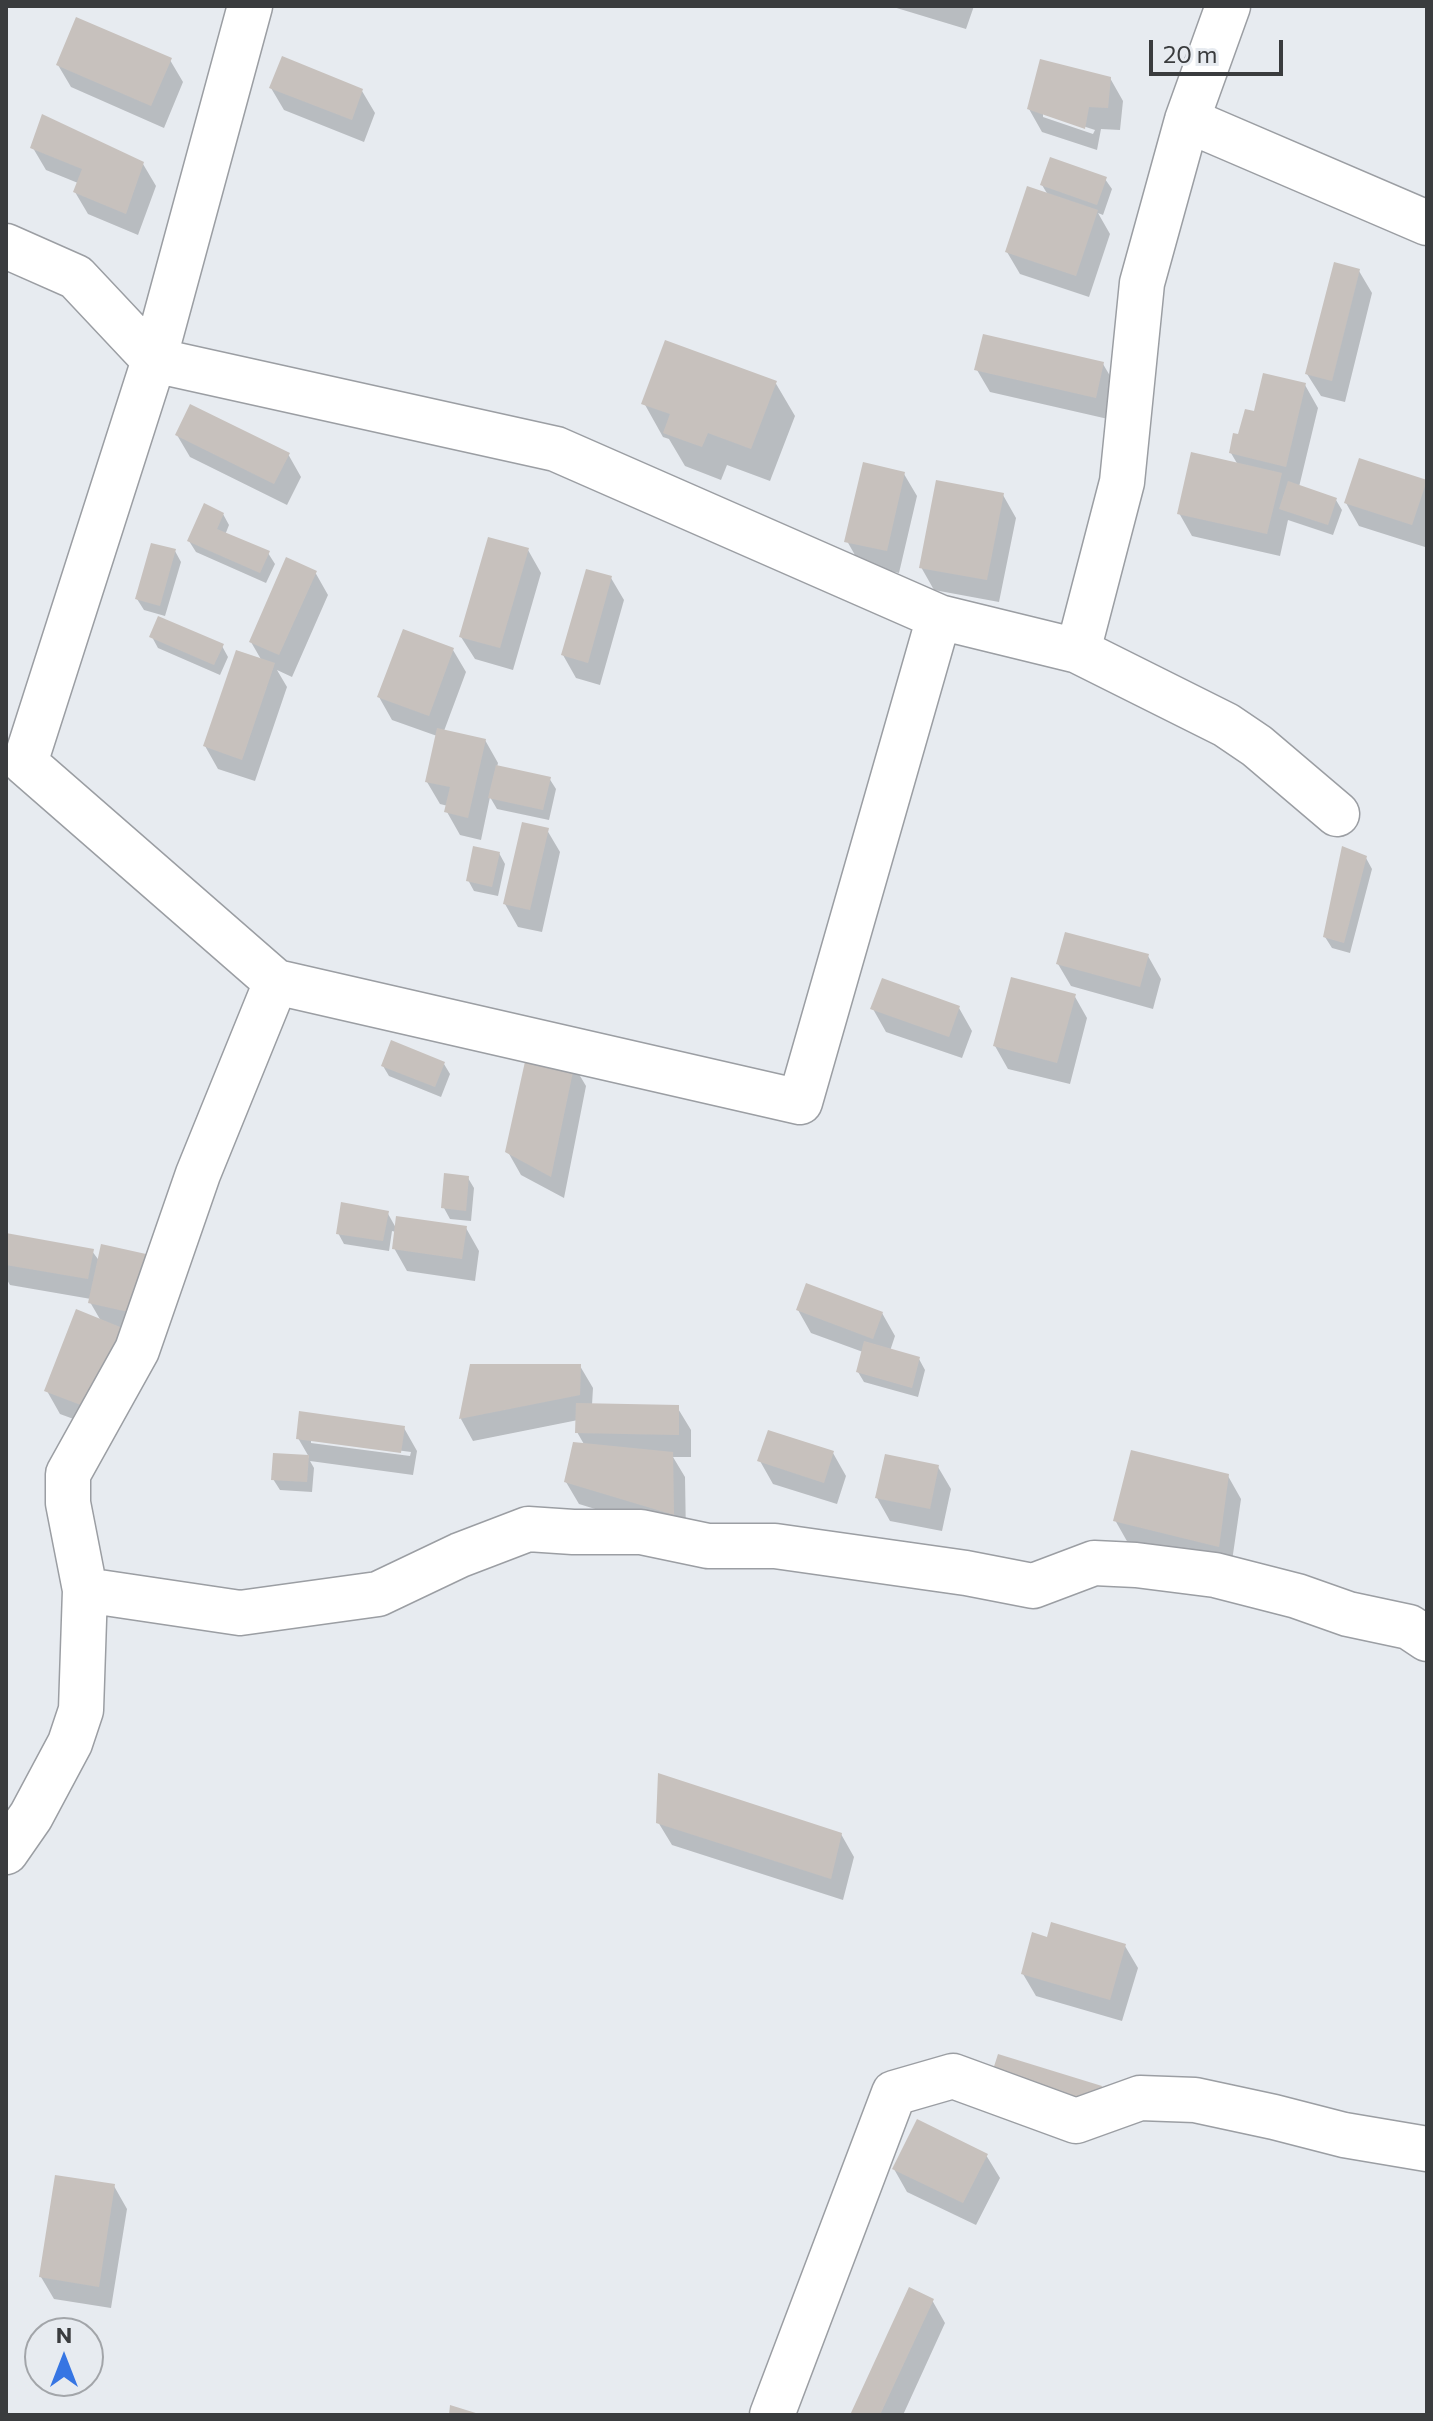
<!DOCTYPE html>
<style>
body{margin:0}
#map{position:relative;width:1433px;height:2421px;overflow:hidden;background:#e7ebf0;font-family:Commissioner,sans-serif}
canvas{display:block}
.frame{position:absolute;inset:0;border:8px solid #3a3c3e;pointer-events:none}
.north{position:absolute;left:24px;top:2317px;width:80px;height:80px;box-sizing:border-box;background:#e7ebf0;border:2px solid #a2a5a9;border-radius:50%;rotate:0deg;font-size:22px;font-weight:700;line-height:32px;text-align:center;color:#3a3c3e}
.north::after{content:'';display:block;margin:auto;width:28px;height:36px;background:#3675e3;clip-path:polygon(50% 0,100% 100%,50% 72%,0 100%)}
.scale{position:absolute;left:1149px;top:40px;width:134px;height:36px;box-sizing:border-box;border:4px solid #3a3c3e;border-top:0;padding-left:10px;font-size:24px;line-height:28px;white-space:nowrap;color:#3a3c3e;-webkit-text-stroke:6px #e7ebf0;paint-order:stroke}
</style>
<div id="map">
<canvas width="1433" height="2421"></canvas>
<div class="frame"></div>
<div class="north">N</div>
<div class="scale">20 m</div>
</div>
<script>
const context = document.querySelector('canvas').getContext('2d');
context.lineJoin = 'round';
function fillPath(path, color) { context.fillStyle = color; context.fill(path, 'evenodd'); }
const poly = rows => new Path2D(rows.map(r => 'M' + r).join(''));
function trace(path, color, width, dash) { context.strokeStyle = color; context.lineWidth = width; context.lineCap = dash ? 'butt' : 'round'; context.setLineDash(dash || []); context.stroke(path); }
const shadow = poly([
 [890,6,974,6,966,29],
 [170,60,183,82,164,128,71,87,58,65],
 [1110,78,1123,101,1120,130,1101,129,1097,150,1042,132,1029,109],
 [1043,113,1095,130,1093,134,1043,117],
 [271,88,362,91,375,113,364,142,284,110],
 [33,148,143,164,156,186,138,235,88,214,75,192,78,183,46,170],
 [1105,179,1112,189,1103,215,1098,213,1110,234,1089,297,1020,274,1007,252,1048,195,1042,185],
 [1359,271,1372,293,1345,402,1321,396,1307,374],
 [1103,364,1116,386,1108,419,990,392,977,370],
 [775,382,795,416,770,481,727,465,721,480,685,466,669,439,663,437,644,403],
 [1305,385,1318,408,1299,487,1336,500,1342,510,1333,535,1288,520,1280,556,1192,536,1179,513,1238,465,1231,453,1256,413],
 [177,435,288,454,301,477,287,505,190,457],
 [904,474,917,496,899,573,860,564,847,541],
 [1426,482,1427,541,1425,547,1359,526,1346,503],
 [1003,495,1016,518,999,602,934,590,921,567],
 [223,514,229,525,225,535,268,553,275,564,266,583,196,552,189,541],
 [528,550,541,573,513,670,475,659,461,637],
 [175,551,181,562,165,616,144,610,137,599],
 [315,572,328,595,292,677,277,670,287,687,255,781,218,769,205,746,262,661,251,642],
 [611,578,624,600,600,685,576,678,563,655],
 [152,637,222,646,228,657,220,675,158,648],
 [453,650,466,672,444,731,485,740,498,763,497,767,549,778,556,789,549,820,497,809,490,797,481,840,460,835,447,812,448,806,440,804,427,782,437,736,392,720,379,697],
 [547,830,560,852,542,932,518,927,505,904],
 [499,853,505,864,498,896,474,891,468,880],
 [1366,858,1372,869,1350,953,1332,948,1325,937],
 [1148,956,1161,979,1153,1009,1071,986,1058,964],
 [1074,995,1087,1018,1070,1084,1008,1069,995,1046],
 [959,1008,972,1031,962,1058,886,1032,873,1009],
 [444,1064,450,1074,441,1097,389,1076,383,1066],
 [573,1064,586,1086,564,1198,521,1175,508,1152],
 [468,1178,474,1188,471,1221,450,1219,444,1208],
 [387,1212,396,1228,466,1228,479,1251,475,1281,407,1271,394,1248,396,1232,392,1231,389,1251,344,1244,338,1233],
 [6,1235,92,1251,154,1336,106,1431,60,1414,47,1391,101,1321,90,1302,91,1299,10,1285,6,1278],
 [798,1310,882,1313,895,1336,890,1351,919,1359,925,1370,918,1397,864,1382,858,1372,863,1352,811,1333],
 [471,1366,580,1366,593,1388,592,1405,677,1407,691,1430,691,1457,673,1457,685,1477,686,1537,579,1504,566,1482,585,1446,577,1432,578,1420,473,1441,461,1419],
 [404,1428,417,1451,413,1475,310,1461,314,1468,312,1492,280,1490,273,1479,309,1457,298,1438],
 [311,1439,411,1452,410,1456,311,1443],
 [833,1453,846,1476,837,1504,773,1484,760,1461],
 [938,1467,951,1489,942,1531,890,1521,877,1498],
 [1228,1476,1241,1499,1231,1568,1128,1543,1115,1520],
 [658,1822,841,1834,854,1857,843,1900,672,1845],
 [1048,1939,1125,1946,1138,1968,1122,2021,1036,1996,1023,1974],
 [986,2155,1000,2178,976,2225,907,2192,894,2169],
 [114,2186,127,2209,111,2308,54,2299,41,2277],
 [932,2300,945,2323,903,2415,852,2415]
]);
const building = poly([
 [76,17,172,58,151,106,56,65],
 [282,56,363,89,352,120,269,88],
 [1040,59,1111,77,1108,108,1089,107,1085,129,1027,109],
 [42,114,144,162,126,214,73,192,82,169,30,148],
 [1050,157,1107,177,1097,205,1040,185],
 [1027,186,1098,210,1076,276,1005,252],
 [1334,262,1360,269,1332,381,1305,374],
 [983,334,1104,362,1096,398,974,370],
 [665,340,777,381,751,449,708,433,702,447,663,433,670,414,641,404],
 [1263,373,1306,383,1286,467,1229,453,1233,433,1238,434,1245,409,1254,411],
 [190,404,290,453,274,484,175,435],
 [1191,452,1282,473,1267,534,1177,514],
 [1359,458,1427,480,1412,525,1344,503],
 [863,462,905,472,887,551,844,542],
 [936,480,1004,493,987,580,919,568],
 [1288,481,1337,498,1328,525,1279,509],
 [204,503,224,513,217,529,270,551,260,573,187,541],
 [488,537,529,548,500,648,459,637],
 [151,543,176,549,160,606,135,599],
 [286,557,317,571,279,655,249,642],
 [586,569,612,576,588,663,561,655],
 [158,616,224,644,214,665,149,637],
 [403,629,454,648,429,716,377,697],
 [236,650,275,663,242,760,203,746],
 [437,728,486,739,468,818,444,812,450,787,425,782],
 [496,765,551,777,543,810,488,798],
 [522,822,549,828,530,910,503,904],
 [473,846,500,852,492,887,466,881],
 [1342,846,1367,856,1344,943,1323,937],
 [1065,932,1149,954,1140,987,1056,964],
 [1011,977,1076,994,1057,1063,993,1046],
 [882,978,960,1006,949,1037,870,1009],
 [391,1040,445,1062,435,1087,381,1066],
 [526,1057,575,1062,551,1177,505,1152],
 [444,1173,469,1176,466,1211,441,1208],
 [341,1202,389,1211,383,1241,336,1234],
 [396,1216,467,1226,462,1259,392,1249],
 [6,1233,94,1249,88,1279,6,1265],
 [101,1244,155,1256,142,1315,88,1303],
 [806,1283,883,1312,873,1339,796,1310],
 [76,1309,125,1329,94,1410,44,1391],
 [864,1341,920,1357,912,1388,856,1372],
 [470,1364,581,1364,580,1395,459,1419],
 [576,1403,679,1405,679,1435,575,1433],
 [299,1411,405,1426,401,1453,296,1439],
 [768,1430,834,1451,824,1483,757,1461],
 [573,1442,673,1452,674,1515,564,1482],
 [1131,1450,1229,1474,1219,1547,1113,1521],
 [273,1453,309,1455,307,1482,271,1480],
 [885,1454,939,1465,930,1509,875,1498],
 [658,1773,842,1833,831,1879,656,1823],
 [1051,1922,1126,1944,1110,2000,1021,1974,1032,1932,1047,1937],
 [998,2054,1102,2086,1095,2111,990,2079],
 [917,2119,988,2154,963,2203,892,2169],
 [55,2175,115,2184,99,2287,39,2277],
 [909,2287,934,2299,880,2415,850,2415],
 [450,2405,479,2414,479,2415,449,2415]
]);
const minor = poly([
 [250,6,154,360,25,763,276,982,800,1102,939,617],
 [1187,120,1427,223],
 [6,246,76,277,154,360,556,449,939,617,1078,651,1226,725,1257,746,1337,814],
 [1078,651,1122,482,1142,283,1187,120,1228,6],
 [85,1590,240,1613,378,1594,460,1555,528,1529,573,1532,641,1532,708,1546,775,1546,966,1573,1033,1586,1094,1563,1136,1565,1215,1575,1297,1596,1348,1614,1409,1627,1427,1639],
 [6,1852,31,1816,70,1743,81,1710,85,1590,68,1503,68,1474,137,1350,198,1174,276,982],
 [772,2415,894,2093,953,2076,1076,2121,1140,2098,1195,2100,1274,2117,1344,2135,1427,2149]
]);
fillPath(shadow, '#0003');
fillPath(building, '#c7c1bd');
trace(minor, '#9b9ea3', 47);
trace(minor, '#fff', 44);
</script>
